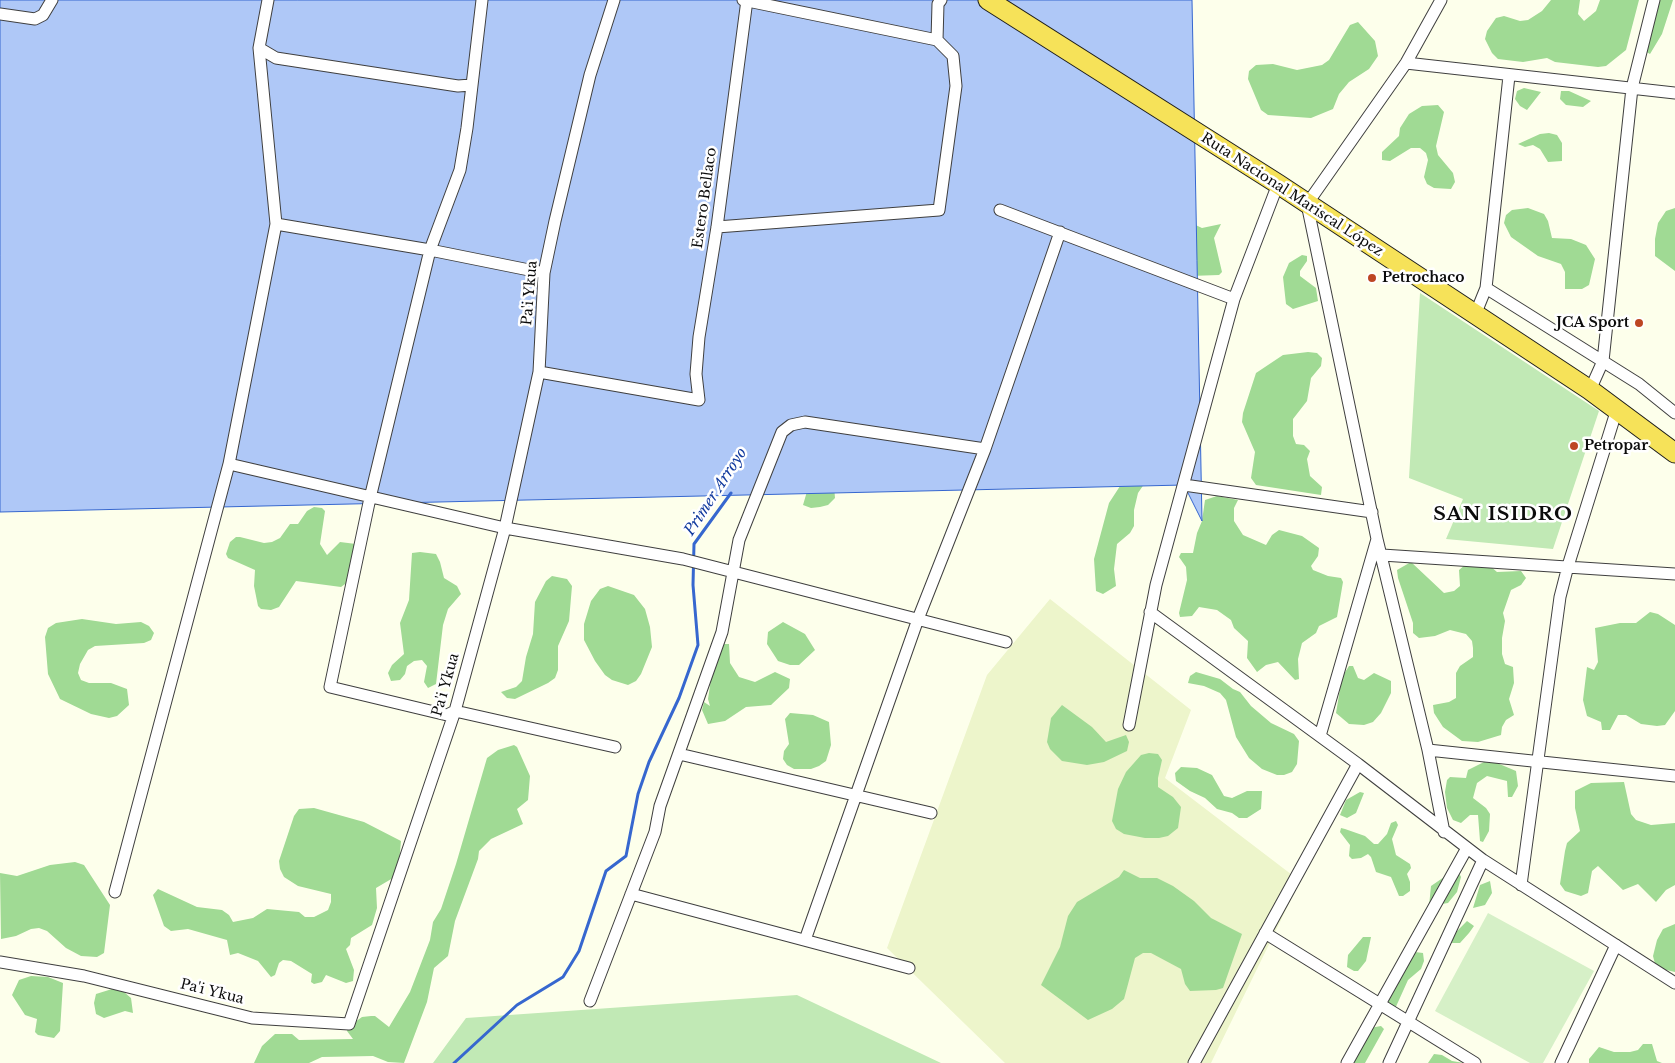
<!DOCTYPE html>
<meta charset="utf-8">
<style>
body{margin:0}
canvas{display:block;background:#fdffeb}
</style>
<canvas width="1675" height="1063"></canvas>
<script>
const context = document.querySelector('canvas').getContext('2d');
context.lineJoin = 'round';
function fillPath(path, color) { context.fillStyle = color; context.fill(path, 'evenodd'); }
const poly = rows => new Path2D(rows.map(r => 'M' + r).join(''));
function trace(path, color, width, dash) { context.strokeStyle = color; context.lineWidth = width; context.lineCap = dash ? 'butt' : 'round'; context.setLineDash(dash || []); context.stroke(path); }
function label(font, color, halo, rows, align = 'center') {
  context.font = font + ' "Libre Baskerville",serif'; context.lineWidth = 5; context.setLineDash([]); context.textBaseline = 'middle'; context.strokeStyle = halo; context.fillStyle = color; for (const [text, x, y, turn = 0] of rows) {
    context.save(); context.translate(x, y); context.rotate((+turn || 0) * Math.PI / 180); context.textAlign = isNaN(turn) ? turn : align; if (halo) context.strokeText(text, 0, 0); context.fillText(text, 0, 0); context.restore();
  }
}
const farmland = poly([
 [1050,599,1191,710,1165,778,1300,881,1211,1063,1005,1063,887,948,987,675]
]);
const green = poly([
 [1420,293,1599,411,1553,549,1446,539,1463,499,1409,478],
 [797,995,941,1063,433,1063,466,1018]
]);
const forest = poly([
 [1551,0,1580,0,1578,14,1584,21,1596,11,1600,0,1639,0,1626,50,1606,66,1598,67,1555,62,1547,58,1523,62,1498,59,1492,53,1485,39,1487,31,1496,18,1504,16,1520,21,1528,20,1542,11],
 [1653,0,1673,0,1662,34,1650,54,1643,50],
 [1358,22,1375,41,1378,56,1369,69,1349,82,1339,94,1333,109,1311,118,1268,115,1261,110,1248,79,1249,71,1256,65,1273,64,1297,70,1322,65,1329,60,1350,25],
 [1524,88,1541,92,1527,110,1520,106,1515,99,1517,91],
 [1561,91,1569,91,1591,101,1583,107,1566,105,1560,99],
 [1438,105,1444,112,1436,146,1438,155,1453,173,1455,182,1451,189,1434,188,1427,184,1424,177,1428,160,1426,153,1420,148,1411,148,1390,161,1382,160,1382,152,1399,136,1400,128,1409,114,1422,106],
 [1549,133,1557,135,1562,143,1562,161,1548,162,1540,149,1533,145,1525,147,1518,144,1540,134],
 [1528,208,1544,214,1548,221,1552,238,1571,239,1586,245,1595,259,1589,285,1582,289,1565,289,1565,272,1561,264,1538,256,1511,237,1504,223,1506,215,1512,210],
 [1675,208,1675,271,1655,256,1655,239,1658,223,1666,211],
 [1187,221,1202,228,1221,224,1214,238,1222,272,1219,275,1190,276],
 [1302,255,1307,256,1307,261,1300,271,1300,276,1316,288,1318,301,1293,309,1286,304,1283,277,1289,263],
 [1308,352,1317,353,1322,358,1321,366,1311,378,1307,401,1293,419,1293,436,1296,444,1304,445,1310,451,1307,459,1310,476,1322,487,1321,495,1256,485,1251,478,1255,452,1242,422,1243,413,1256,373,1283,355],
 [1153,471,1138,493,1134,510,1134,526,1130,533,1117,544,1114,569,1116,586,1103,594,1096,591,1094,559,1109,503,1122,483],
 [833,474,835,498,828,505,820,507,811,508,803,505,808,488],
 [1217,496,1238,500,1234,508,1234,521,1243,535,1266,545,1272,535,1279,530,1302,536,1319,548,1318,556,1311,566,1313,570,1328,576,1341,578,1343,582,1337,617,1319,626,1316,633,1302,643,1298,659,1299,679,1295,680,1278,662,1266,665,1257,672,1247,658,1248,641,1234,628,1231,620,1217,610,1199,607,1192,616,1180,617,1179,613,1187,580,1186,567,1179,557,1181,553,1193,553,1197,533,1202,521,1205,500],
 [314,507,322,508,325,511,320,544,327,555,340,542,356,544,352,579,341,587,296,581,279,607,271,610,261,609,258,606,254,586,255,570,228,558,226,554,230,542,236,537,240,537,264,543,272,542,280,538,290,524,298,524,307,511],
 [420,552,436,554,440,562,444,578,457,586,461,594,448,609,443,625,436,684,428,688,424,682,427,666,422,660,414,661,407,666,405,674,400,680,391,681,388,673,392,665,404,654,400,623,409,600,412,553],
 [1411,562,1444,593,1454,591,1460,586,1459,570,1465,565,1490,566,1497,572,1521,571,1526,578,1521,585,1511,590,1503,613,1505,621,1502,638,1502,654,1505,664,1513,667,1514,683,1509,699,1514,715,1506,720,1502,727,1501,735,1478,742,1462,741,1443,727,1434,713,1433,705,1449,702,1456,698,1456,673,1460,666,1473,657,1473,648,1472,641,1466,634,1450,630,1435,636,1419,638,1413,633,1413,623,1398,578,1397,570],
 [552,576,567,579,572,586,569,621,558,646,558,670,555,678,548,683,515,699,507,698,501,692,516,687,522,681,526,657,533,634,535,602,546,581],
 [608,586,634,595,645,609,650,627,652,647,641,674,636,681,628,685,612,680,605,675,595,661,584,640,584,624,591,601,600,589],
 [1650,612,1658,614,1675,625,1675,711,1665,725,1657,726,1641,724,1626,715,1618,715,1610,730,1602,730,1601,722,1587,716,1583,700,1587,667,1594,670,1598,662,1595,628,1620,623,1636,623],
 [82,619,116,624,141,622,149,626,154,633,151,640,144,643,95,646,88,650,80,664,78,673,81,680,89,683,111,683,127,689,129,705,117,716,109,718,91,714,60,699,48,674,45,637,48,628,56,623],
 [783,622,805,634,815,650,799,665,790,665,778,661,767,644,768,632],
 [721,644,729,644,730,663,739,677,755,682,775,672,790,679,789,688,771,705,746,707,725,721,708,724,702,710,704,702,710,706,708,699,713,666],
 [1349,666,1353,666,1358,678,1364,680,1374,673,1391,681,1391,693,1381,713,1373,722,1364,725,1349,724,1336,713,1342,677],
 [1196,672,1220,679,1233,689,1240,692,1251,706,1271,723,1294,734,1299,741,1297,764,1292,772,1284,775,1277,775,1262,769,1249,758,1236,737,1226,700,1220,693,1204,686,1188,683,1190,676],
 [1062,705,1092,727,1106,742,1126,735,1129,742,1127,751,1104,762,1087,765,1062,761,1050,749,1047,742,1051,718],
 [790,713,813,715,829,722,831,745,826,761,819,766,811,769,794,769,787,765,783,759,784,751,789,744,785,719],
 [514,745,517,747,530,776,528,800,517,809,523,824,491,839,479,851,478,859,455,921,448,956,434,968,427,1002,404,1063,388,1062,373,1056,322,1057,309,1063,254,1063,262,1046,275,1034,292,1034,299,1040,353,1039,347,1031,348,1027,362,1017,371,1016,375,1016,389,1027,410,992,430,940,433,922,441,909,456,864,487,758,498,750],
 [1149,753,1158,754,1162,760,1158,778,1158,787,1173,797,1181,807,1178,828,1168,836,1159,838,1145,838,1124,834,1116,829,1112,821,1118,789,1126,772,1141,755],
 [1484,762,1497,763,1516,771,1518,786,1512,797,1508,797,1507,781,1487,776,1477,783,1473,798,1486,808,1490,814,1489,831,1483,842,1480,841,1478,815,1470,815,1461,823,1453,820,1447,808,1445,792,1447,780,1450,777,1466,778,1468,770],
 [1181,767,1197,768,1212,775,1224,796,1232,798,1247,791,1262,791,1261,809,1247,818,1239,818,1232,813,1217,809,1205,798,1190,791,1176,781,1175,773],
 [1624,782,1631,814,1636,820,1651,825,1675,823,1675,885,1666,890,1656,902,1638,884,1623,890,1598,866,1592,871,1588,893,1581,896,1565,891,1560,884,1565,851,1567,843,1580,831,1575,808,1575,791,1591,783],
 [1360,792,1364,793,1356,813,1347,818,1340,815,1346,800],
 [314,808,364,822,401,841,398,875,376,888,377,908,372,925,351,938,350,945,346,949,354,970,353,981,346,983,326,975,322,982,314,984,311,982,312,974,291,961,283,960,279,963,275,975,271,977,258,961,238,953,230,955,227,940,188,929,171,931,164,926,153,895,158,889,197,907,222,910,229,915,233,922,253,918,267,909,299,912,305,917,314,917,328,910,331,902,331,894,298,886,284,877,280,869,279,861,294,816,299,809],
 [1396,821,1398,825,1392,839,1396,855,1410,864,1411,868,1407,874,1410,882,1410,891,1403,896,1399,896,1391,877,1376,872,1371,857,1368,854,1361,858,1352,859,1349,856,1350,845,1340,832,1341,828,1345,829,1365,836,1374,844,1378,844,1387,834,1391,823],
 [75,862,84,865,110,905,104,953,97,957,81,956,66,948,47,931,39,928,31,929,16,936,1,939,0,873,17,876,50,865],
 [1124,870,1140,878,1157,878,1173,886,1194,901,1211,918,1242,934,1223,988,1216,990,1190,991,1185,984,1181,969,1151,953,1143,953,1135,958,1124,999,1112,1009,1088,1020,1041,985,1060,947,1068,916,1077,902,1119,877],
 [1450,873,1459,873,1461,877,1457,892,1448,903,1429,906,1431,886],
 [1490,881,1492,893,1485,905,1473,908,1480,885],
 [1467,921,1474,926,1469,933,1460,943,1452,943,1453,935],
 [1675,924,1675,972,1662,969,1655,964,1653,956,1657,940,1663,929],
 [1363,937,1371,937,1366,961,1358,971,1354,971,1347,967,1348,955],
 [1415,952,1423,953,1424,961,1421,969,1408,980,1394,1011,1386,1008,1384,994],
 [31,976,48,977,63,983,60,1031,54,1038,38,1035,35,1032,37,1019,25,1015,12,995,19,980],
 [112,989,124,992,131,998,133,1013,125,1011,104,1018,96,1014,94,1003,96,994],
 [1381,1026,1384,1029,1365,1063,1341,1063,1347,1059,1370,1028],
 [1643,1044,1652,1044,1657,1061,1662,1063,1589,1063,1589,1059,1599,1047,1614,1052,1630,1052,1638,1050],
 [1434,1054,1442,1055,1452,1061,1464,1063,1428,1063]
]);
const pitch = poly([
 [1488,913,1594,971,1543,1063,1530,1063,1435,1011]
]);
const water = poly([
 [0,0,1192,0,1202,521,1184,485,0,512,0,0]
]);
const stream = poly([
 [454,1063,517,1005,563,977,579,951,606,871,626,856,638,794,649,762,679,698,698,645,693,585,694,544,731,493]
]);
const minor = poly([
 [268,0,259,48,276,224,229,464,505,528,683,559,1006,642],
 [482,0,467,128,460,170,430,250,370,498,330,687,447,715,455,711,615,747],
 [743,0,937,40],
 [1441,0,1406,63,1307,204,1377,539,1428,750,1444,832],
 [0,14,35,19,43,15,52,0],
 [259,48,276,58,458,86,471,85],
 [1406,63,1675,93],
 [1000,210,1234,299],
 [276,224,430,250,544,273],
 [717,227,939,210,956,86,953,56,937,40,938,4,941,0],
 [1486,288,1639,384,1675,413],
 [1475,315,1486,288,1509,76],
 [539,372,699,400,696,374,699,337,717,227,747,0],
 [1590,390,1603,361,1632,88,1654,0],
 [1184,485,1372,512],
 [1382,555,1675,574],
 [1150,612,1358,764,1483,860,1675,983],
 [1129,725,1156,585,1234,299,1278,184],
 [1320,736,1377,539],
 [1428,750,1675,776],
 [679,754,931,813],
 [1521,885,1560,597,1568,566,1617,409],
 [115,892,229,464],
 [631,894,909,968],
 [1265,933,1475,1063],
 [805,940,918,619,985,449,1060,232],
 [0,962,84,976,252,1018,349,1024,455,711,505,528,539,372,544,273,555,221,590,75,614,0],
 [590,1001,655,832,660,806,722,632,739,540,782,432,791,425,805,422,985,449],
 [1194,1063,1358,764],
 [1347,1063,1467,848],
 [1389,1063,1483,860],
 [1561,1063,1616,945]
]);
const trunk = poly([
 [988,0,1278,184,1590,390,1675,453]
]);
const markers = [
 [1372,278,5,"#bd4623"],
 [1639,323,5,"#bd4623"],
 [1574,446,5,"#bd4623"]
];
const streetNames = [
 ["Ruta Nacional Mariscal López",1292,195,33],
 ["Estero Bellaco",705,198,-82],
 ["Pa'i Ykua",530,293,-85],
 ["Pa'i Ykua",446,685,-74],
 ["Pa'i Ykua",212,992,14]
];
const poiNames = [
 ["Petrochaco",1382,278],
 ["JCA Sport",1629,323,"right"],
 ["Petropar",1584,446]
];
const waterNames = [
 ["Primer Arroyo",716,492,-57]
];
const districtNames = [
 ["SAN ISIDRO",1503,515]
];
fillPath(farmland, '#edf5cb');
fillPath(green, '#c1e9b5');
fillPath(forest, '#a0da94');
fillPath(pitch, '#d6f0c7');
fillPath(water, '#afc8f7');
trace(water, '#3667cf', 1);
trace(stream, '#3667cf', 3);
trace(minor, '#3f3f3f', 13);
trace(trunk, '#1d1d1d', 21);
trace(minor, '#fff', 11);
trace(trunk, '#f6e259', 19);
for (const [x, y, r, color] of markers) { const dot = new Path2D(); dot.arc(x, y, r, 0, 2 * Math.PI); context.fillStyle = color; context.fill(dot); trace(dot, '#fff', 2); }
label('14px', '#0c0c0c', '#fff', streetNames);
label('bold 14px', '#0c0c0c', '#fff', poiNames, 'left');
label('italic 15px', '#143c9f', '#fff', waterNames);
context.letterSpacing = '1px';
label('bold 19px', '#0c0c0c', '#fff', districtNames);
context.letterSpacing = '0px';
</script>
